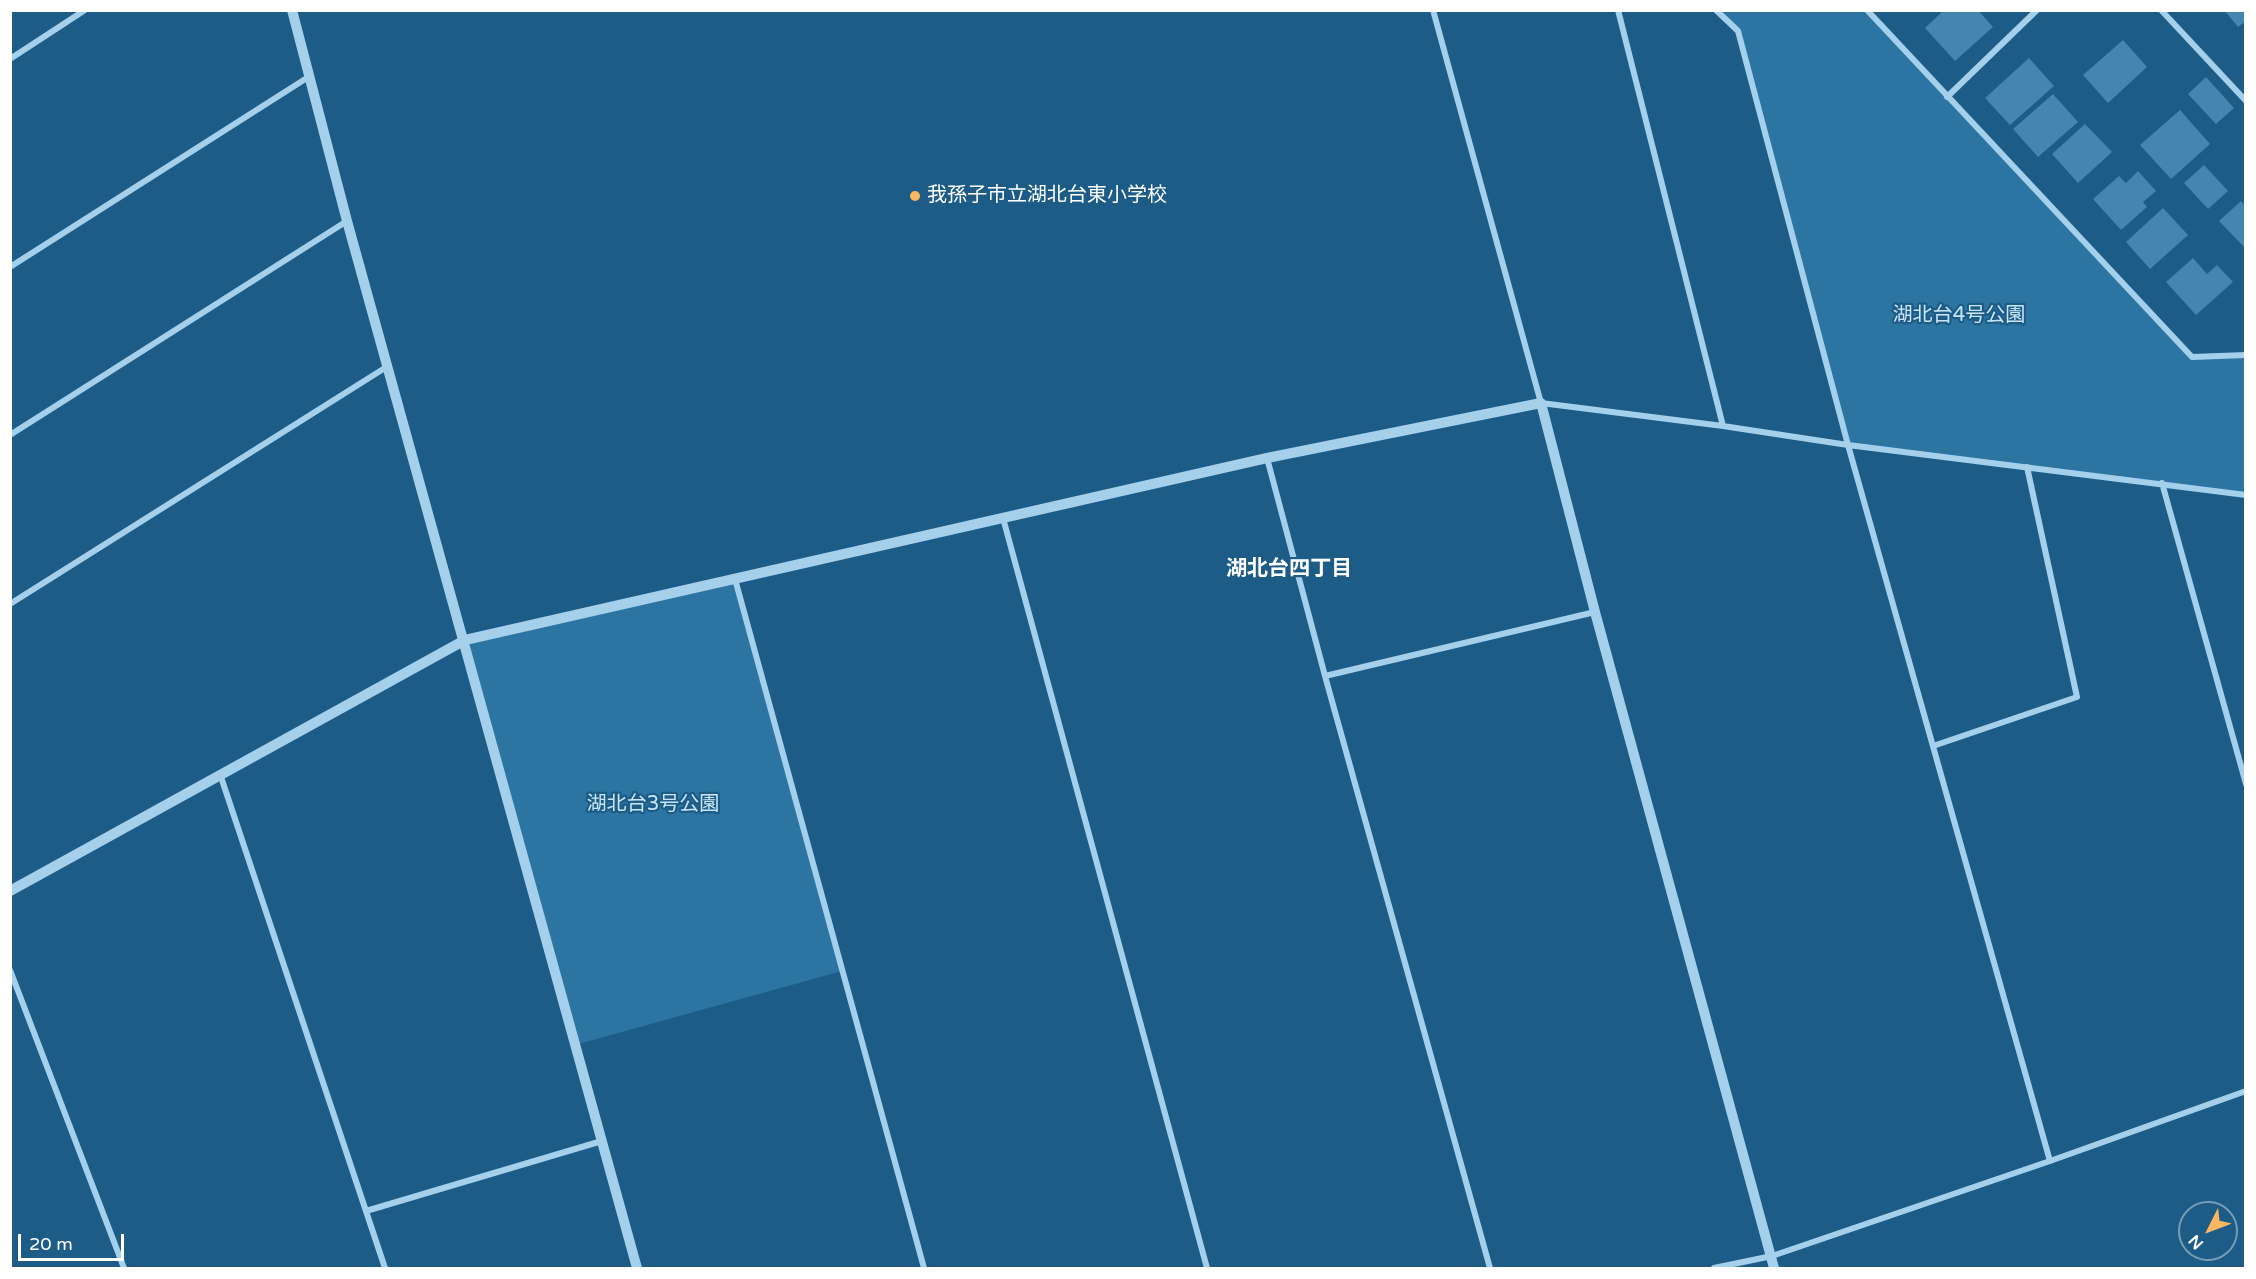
<!DOCTYPE html>
<meta charset="utf-8">
<style>
body{margin:0}
#map{position:relative;width:2256px;height:1279px;overflow:hidden;background:#1c5c86;font-family:"Varela Round",sans-serif}
canvas{display:block}
.frame{position:absolute;inset:0;border:12px solid #fff;pointer-events:none}
.north{position:absolute;left:2178px;top:1201px;width:60px;height:60px;box-sizing:border-box;background:#1c5c86;border:2px solid #779db6;border-radius:50%;rotate:228deg;font-size:16px;font-weight:700;line-height:24px;text-align:center;color:#fff}
.north::after{content:'';display:block;margin:auto;width:21px;height:27px;background:#fcb662;clip-path:polygon(50% 0,100% 100%,50% 72%,0 100%)}
.scale{position:absolute;left:18px;top:1234px;width:106px;height:27px;box-sizing:border-box;border:3px solid #fff;border-top:0;padding-left:8px;font-size:18px;line-height:21px;white-space:nowrap;color:#fff;-webkit-text-stroke:4px #1c5c86;paint-order:stroke}
</style>
<div id="map">
<canvas width="2256" height="1279"></canvas>
<div class="frame"></div>
<div class="north">N</div>
<div class="scale">20 m</div>
</div>
<script>
const context = document.querySelector('canvas').getContext('2d');
context.lineJoin = 'round';
function fillPath(path, color) { context.fillStyle = color; context.fill(path, 'evenodd'); }
const poly = rows => new Path2D(rows.map(r => 'M' + r).join(''));
function trace(path, color, width, dash) { context.strokeStyle = color; context.lineWidth = width; context.lineCap = dash ? 'butt' : 'round'; context.setLineDash(dash || []); context.stroke(path); }
function label(font, color, halo, rows, align = 'center') {
  context.font = font + ' "Varela Round","Noto Sans JP",sans-serif'; context.lineWidth = 4.5; context.setLineDash([]); context.textBaseline = 'middle'; context.strokeStyle = halo; context.fillStyle = color; for (const [text, x, y, turn = 0] of rows) {
    context.save(); context.translate(x, y); context.rotate((+turn || 0) * Math.PI / 180); context.textAlign = isNaN(turn) ? turn : align; if (halo) context.strokeText(text, 0, 0); context.fillText(text, 0, 0); context.restore();
  }
}
const green = poly([
 [1716,11,1867,11,2192,357,2245,355,2245,495,1848,445,1738,31],
 [735,579,842,971,575,1045,465,640]
]);
const building = poly([
 [1944,10,1978,10,1993,27,1955,61,1925,28],
 [2224,10,2246,10,2246,21,2238,27],
 [2123,40,2147,67,2108,103,2083,75],
 [2029,58,2054,86,2010,125,1985,98],
 [2206,77,2234,108,2216,124,2188,94],
 [2053,94,2078,122,2038,157,2013,129],
 [2180,110,2210,144,2171,179,2140,145],
 [2085,124,2112,152,2078,183,2052,154],
 [2204,165,2228,191,2208,209,2184,183],
 [2138,171,2156,191,2143,202,2147,207,2121,230,2093,199,2119,176,2126,183],
 [2241,201,2246,206,2246,249,2219,221],
 [2163,208,2188,235,2150,269,2126,242],
 [2193,258,2207,274,2217,265,2233,282,2196,315,2166,282]
]);
const minor = poly([
 [1433,10,1541,403,1723,426,1848,445,2246,495],
 [1618,10,1723,426],
 [1716,10,1738,31,1848,445,2050,1161],
 [1867,10,2192,357,2246,355],
 [2161,10,2246,101],
 [10,59,85,10],
 [1947,97,2037,10],
 [10,267,310,76],
 [10,435,347,221],
 [1267,458,1325,676,1490,1268],
 [2162,483,2246,784],
 [1003,518,1207,1268],
 [735,579,924,1268],
 [10,604,388,366],
 [1325,676,1595,612],
 [1933,746,2077,697,2027,467],
 [220,774,385,1268],
 [10,970,124,1268],
 [366,1211,602,1141],
 [1714,1268,1772,1256,2050,1161,2246,1091]
]);
const tertiary = poly([
 [292,10,347,221,637,1268],
 [10,891,465,640,1267,458,1541,403,1595,612,1774,1268]
]);
const markers = [
 [915,196,6,"#fcb662"]
];
const poiNames = [
 ["我孫子市立湖北台東小学校",927,196]
];
const parkNames = [
 ["湖北台4号公園",1959,316],
 ["湖北台3号公園",653,805]
];
const neighbourhoodNames = [
 ["湖北台四丁目",1289,569]
];
fillPath(green, '#2c75a3');
fillPath(building, '#4486af');
trace(minor, '#a4d0eb', 6);
trace(tertiary, '#a4d0eb', 10);
for (const [x, y, r, color] of markers) { const dot = new Path2D(); dot.arc(x, y, r, 0, 2 * Math.PI); context.fillStyle = color; context.fill(dot); trace(dot, '#1c5c86', 2); }
label('20px', '#fff', '#1c5c86', poiNames, 'left');
label('20px', '#c9e6f8', '#1c5c86', parkNames);
label('bold 21px', '#fff', '#1c5c86', neighbourhoodNames);
</script>
